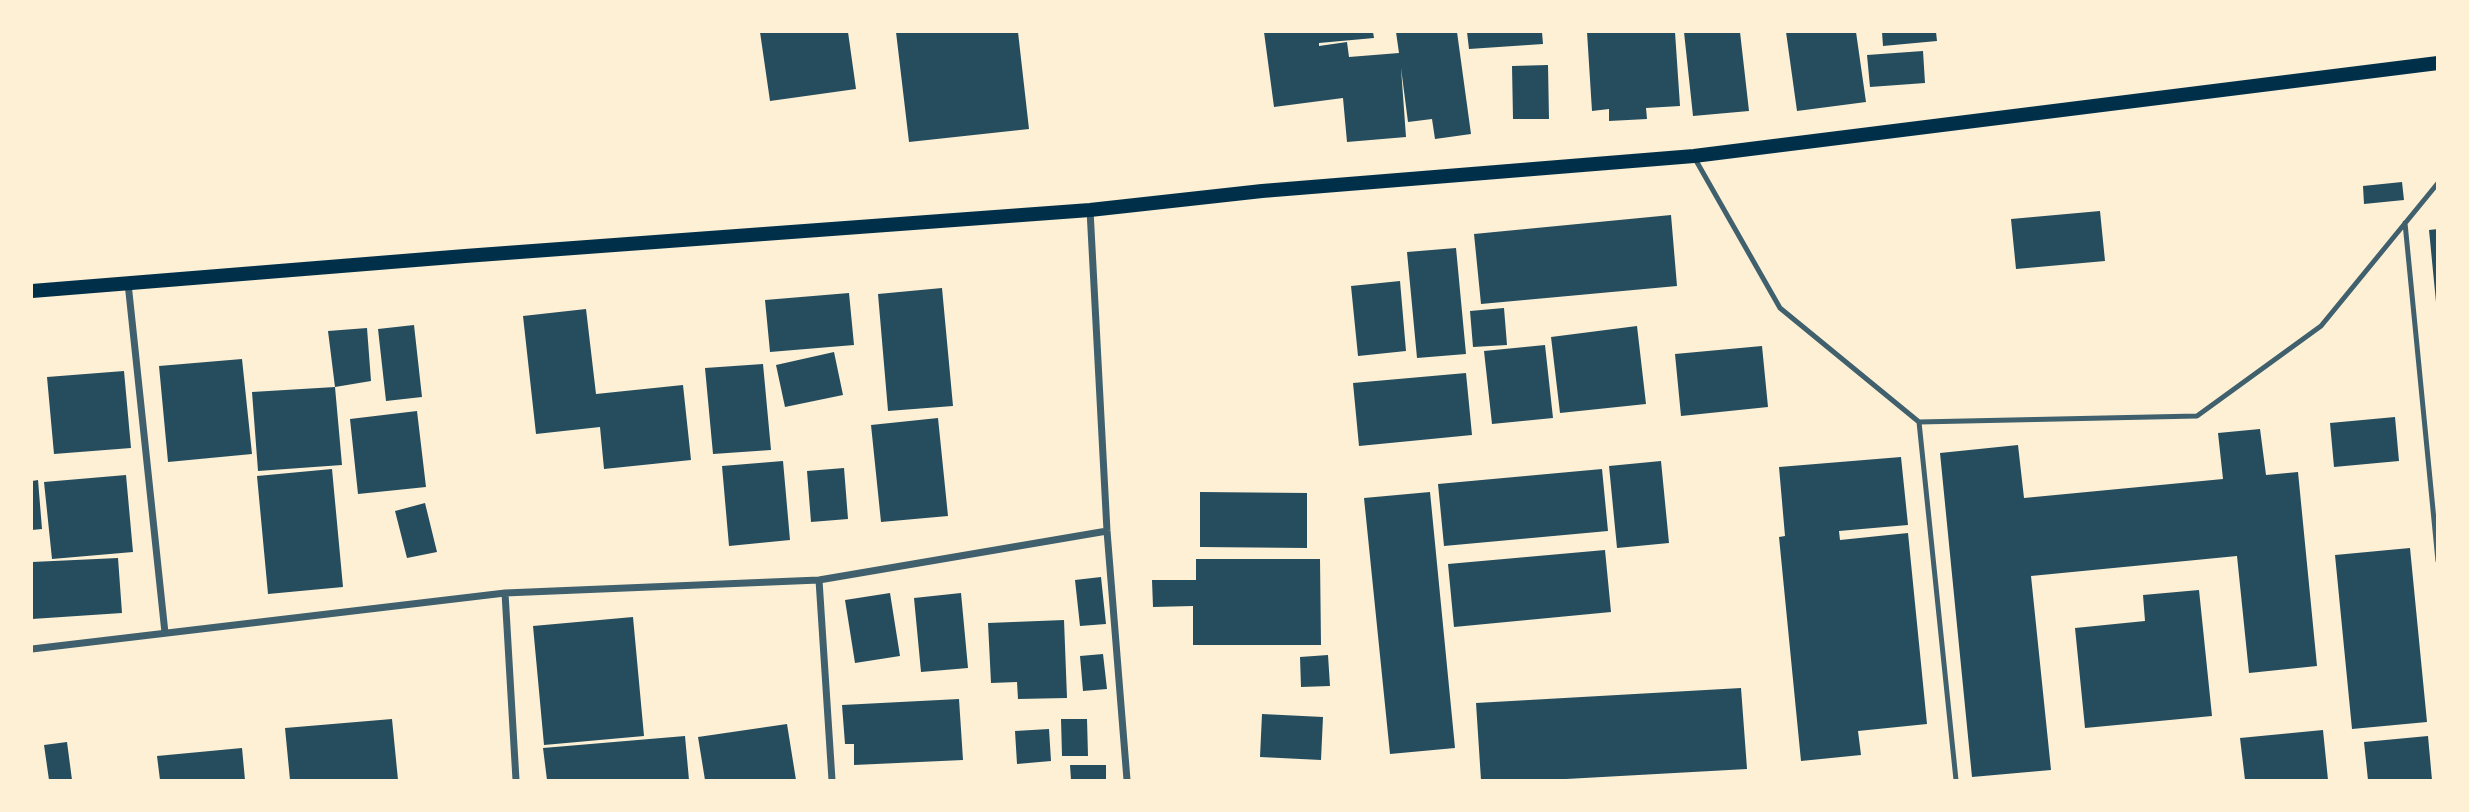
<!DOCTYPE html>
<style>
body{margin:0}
#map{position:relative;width:2469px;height:812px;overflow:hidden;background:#fdf0d5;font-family:"Sofia Sans Condensed",sans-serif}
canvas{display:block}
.frame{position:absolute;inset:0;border:33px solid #fdf0d5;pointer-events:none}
</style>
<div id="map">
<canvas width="2469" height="812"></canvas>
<div class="frame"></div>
</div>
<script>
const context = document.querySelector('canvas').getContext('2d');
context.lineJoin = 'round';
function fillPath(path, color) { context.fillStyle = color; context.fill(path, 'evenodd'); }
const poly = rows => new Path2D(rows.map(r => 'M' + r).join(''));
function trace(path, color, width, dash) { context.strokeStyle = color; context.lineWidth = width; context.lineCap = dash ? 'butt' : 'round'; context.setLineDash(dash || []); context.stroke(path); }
const building = poly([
 [760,32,848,32,856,89,770,101],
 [896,32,1018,32,1029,129,909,142],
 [1264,32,1373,32,1374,38,1319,43,1319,46,1347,42,1349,57,1399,53,1396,32,1457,32,1471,134,1435,139,1432,119,1408,122,1401,68,1406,137,1347,142,1343,98,1274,107],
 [1467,32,1542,32,1543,44,1469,49],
 [1587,32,1675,32,1680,106,1646,108,1647,119,1609,121,1609,109,1592,111],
 [1684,32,1740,32,1749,111,1693,116],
 [1786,32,1856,32,1866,102,1797,111],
 [1882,32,1936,32,1937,41,1883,46],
 [1923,51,1925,83,1870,87,1867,55],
 [1548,65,1549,119,1513,119,1512,66],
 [2402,182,2404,200,2364,204,2363,186],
 [2100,211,2105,261,2016,269,2011,219],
 [1671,215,1677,286,1481,304,1474,234],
 [2438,229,2438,302,2436,302,2429,230],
 [1456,248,1466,354,1417,358,1407,252],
 [1400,281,1406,351,1358,356,1351,286],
 [942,288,953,406,888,411,878,294],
 [849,293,854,345,770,352,765,300],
 [1504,308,1507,345,1473,347,1470,311],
 [586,309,596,394,683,385,691,460,604,469,600,427,536,434,523,316],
 [414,325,422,397,386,401,378,329],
 [1637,326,1646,404,1560,413,1551,337],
 [367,328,371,381,335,387,328,331],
 [1545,345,1553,418,1492,424,1484,351],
 [1762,346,1768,407,1681,416,1675,354],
 [834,352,843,395,785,407,776,365],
 [242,359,252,454,168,462,159,366],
 [763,364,771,450,713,454,705,368],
 [124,371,131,448,54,454,47,377],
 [1466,373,1472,435,1359,446,1353,383],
 [335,387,342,465,258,471,252,392],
 [417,411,426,487,358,494,350,419],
 [2395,417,2399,461,2334,467,2330,423],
 [938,418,948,516,881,522,871,425],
 [2260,429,2266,475,2298,472,2317,666,2249,673,2237,556,2031,576,2051,770,1972,777,1940,453,2018,445,2024,498,2223,479,2218,433],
 [1901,457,1908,525,1839,531,1840,540,1908,533,1927,724,1858,731,1861,755,1801,761,1779,537,1785,536,1779,467],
 [783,461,790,540,729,546,722,466],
 [1661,461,1669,543,1617,548,1609,466],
 [844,468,848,519,811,522,807,471],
 [332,469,343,587,268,594,257,476],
 [1602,469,1608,531,1444,546,1438,484],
 [126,475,133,552,52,559,44,482],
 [38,480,42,529,32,530,32,481],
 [1200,492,1307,493,1307,548,1200,547],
 [1430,492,1455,748,1390,754,1364,498],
 [425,503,437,552,407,558,395,511],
 [2410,548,2427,722,2352,729,2335,555],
 [1605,550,1611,612,1454,627,1448,564],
 [118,558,122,613,32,619,32,562],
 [1196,559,1320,559,1321,645,1193,645,1193,606,1153,607,1152,580,1196,580],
 [1101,577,1106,624,1080,626,1075,580],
 [2199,590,2212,716,2085,728,2075,628,2145,621,2143,595],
 [890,593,900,656,855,663,845,600],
 [961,593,968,668,921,672,914,598],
 [633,617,644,736,544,745,533,626],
 [1064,620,1067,698,1018,699,1017,682,991,683,988,623],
 [1103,654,1107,689,1083,691,1080,656],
 [1328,655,1330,686,1301,687,1300,657],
 [1741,688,1747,769,1548,780,1481,780,1476,703],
 [959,699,963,760,854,765,854,744,845,744,842,705],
 [1262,714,1323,717,1321,760,1260,757],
 [392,719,398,780,290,780,285,728],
 [1061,719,1087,719,1088,756,1062,756],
 [787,724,796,780,705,780,698,737],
 [1049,729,1051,761,1017,764,1015,731],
 [2323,730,2328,780,2245,780,2240,738],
 [685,736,689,780,547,780,543,748],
 [2428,736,2432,780,2368,780,2364,742],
 [67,742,72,780,49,780,44,745],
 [242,748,245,780,160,780,157,756],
 [1070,765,1106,765,1106,780,1071,780]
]);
const service = poly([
 [1694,157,1780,308,1919,422,2197,416,2321,326,2438,183],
 [2405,223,2438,561],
 [1919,422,1956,780]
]);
const minor = poly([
 [1090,210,1107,531,1127,780],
 [128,283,165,633],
 [819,580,832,780],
 [505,593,516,780],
 [32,649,505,593,819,580,1107,531]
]);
const secondary = poly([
 [32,291,465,256,1090,210,1262,191,1694,156,2438,63]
]);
fillPath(building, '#264d5e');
trace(service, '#3f606c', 5);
trace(minor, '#3f606c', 7);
trace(secondary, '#003049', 14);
</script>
